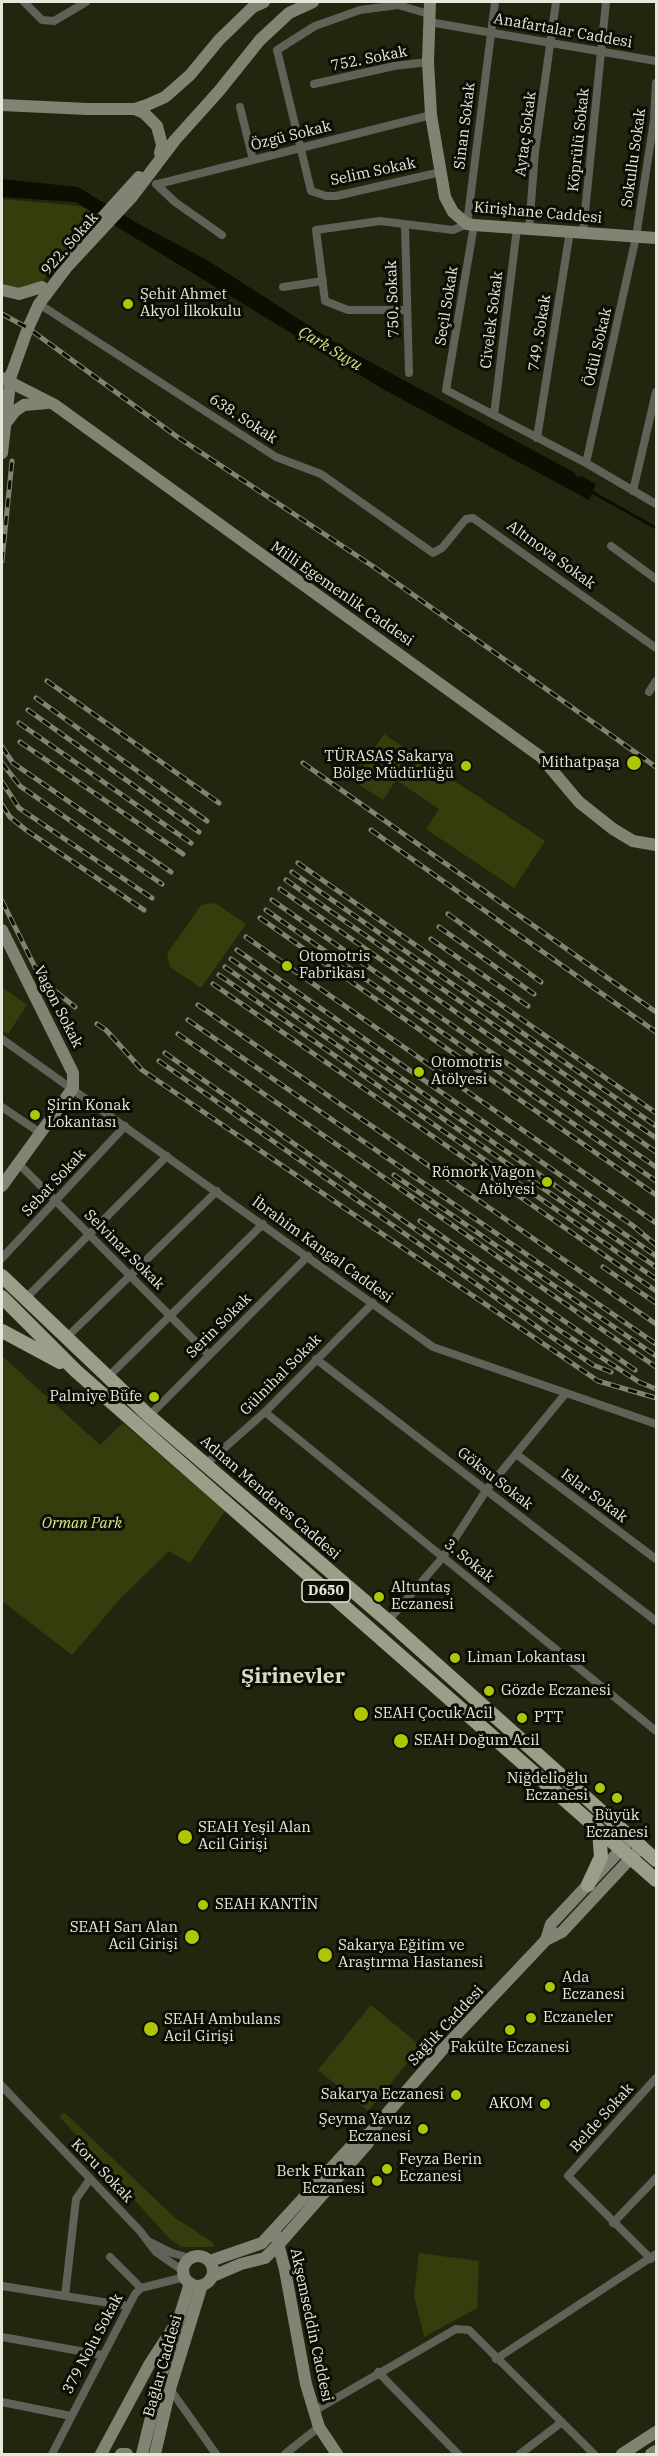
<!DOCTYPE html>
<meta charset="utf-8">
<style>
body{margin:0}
#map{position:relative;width:658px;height:2456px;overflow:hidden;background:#22260f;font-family:"IBM Plex Serif",serif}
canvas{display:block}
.frame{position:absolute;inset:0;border:3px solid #e5e8da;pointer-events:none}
</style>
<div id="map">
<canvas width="658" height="2456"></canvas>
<div class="frame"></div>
</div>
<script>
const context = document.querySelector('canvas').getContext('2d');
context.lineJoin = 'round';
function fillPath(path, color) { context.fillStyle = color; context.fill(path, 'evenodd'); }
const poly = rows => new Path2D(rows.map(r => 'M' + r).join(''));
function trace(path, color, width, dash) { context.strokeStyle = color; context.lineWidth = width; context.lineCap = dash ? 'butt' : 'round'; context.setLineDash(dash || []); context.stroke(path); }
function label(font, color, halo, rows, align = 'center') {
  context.font = font + ' "IBM Plex Serif",serif'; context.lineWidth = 6; context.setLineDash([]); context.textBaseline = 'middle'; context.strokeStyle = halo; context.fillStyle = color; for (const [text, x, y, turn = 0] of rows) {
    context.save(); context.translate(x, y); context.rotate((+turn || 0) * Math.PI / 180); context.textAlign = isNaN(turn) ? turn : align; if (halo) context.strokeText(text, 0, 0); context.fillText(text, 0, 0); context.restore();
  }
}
const green = poly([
 [2,199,80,206,96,215,31,296,2,289],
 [384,734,545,841,514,888,426,829,439,809,396,780,383,800,353,781],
 [215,903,246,924,201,988,170,967,167,954,201,905],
 [2,987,27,1005,8,1034,2,1030],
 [2,1356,100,1445,123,1423,225,1511,190,1563,169,1551,119,1600,72,1655,2,1601],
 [371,2005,421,2046,368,2111,318,2070],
 [65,2113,174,2217,212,2242,214,2247,181,2247,169,2238,59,2116],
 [419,2253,479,2261,477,2308,424,2337,414,2295]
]);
const water = poly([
 [2,179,78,187,137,223,207,260,339,345,575,473,577,477,581,476,596,484,589,500,383,389,76,202,2,197]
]);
const stream = poly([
 [590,491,656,528]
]);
const street = poly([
 [24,2,42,20,54,21,86,2],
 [429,14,398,5,360,10,315,26,277,50,311,191,326,196,336,196,441,172],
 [429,22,656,61],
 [314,84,394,66,428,62],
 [240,107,253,160],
 [156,184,175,202,222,235],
 [158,184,431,115],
 [405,225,409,373],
 [474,225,446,390,586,463,656,504],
 [529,229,535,152,556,2],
 [583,232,606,2],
 [283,287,323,281],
 [39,304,276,457,321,474,433,553,442,548,466,519,473,518,656,648],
 [407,310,348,310,325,301,316,230,380,221,453,230,467,224,495,2],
 [494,415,517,228],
 [537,438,570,231],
 [586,463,636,237,654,120,656,83],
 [633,491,656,392],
 [611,546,656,579],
 [649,692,656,681],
 [2,1039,433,1347,656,1424],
 [2,1107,42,1134],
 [19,1164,209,1355],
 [2,1258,125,1126],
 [25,1299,167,1156],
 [65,1339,217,1191],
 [316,1359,656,1621],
 [107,1378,263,1224],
 [265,1412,656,1731],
 [149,1416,308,1256],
 [516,1454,656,1559],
 [205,1465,265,1412,373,1303],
 [388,1621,443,1557,487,1489,566,1393],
 [2,2086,140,2231,156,2252,183,2271],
 [613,2223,656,2178],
 [150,2242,172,2253,190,2258],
 [110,2257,141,2288],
 [651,2259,568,2176,656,2078],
 [2,2286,128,2306],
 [65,2296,76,2199,90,2179],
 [2,2337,102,2355],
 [496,2359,656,2254],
 [378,2372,458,2454],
 [170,2389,216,2454],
 [2,2402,71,2416],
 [314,2411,456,2329,469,2330,594,2454],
 [52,2454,135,2294,141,2288,185,2277],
 [285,2454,319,2427],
 [520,2454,562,2422]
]);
const secondary = poly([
 [430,2,428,62,431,115,445,197,453,212,467,224,474,225,656,238],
 [2,105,87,109,135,109,147,105,165,97,190,75,219,40,253,7,264,2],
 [135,109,144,113,157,126,162,145,160,153],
 [72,251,139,177],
 [2,290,19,294,42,287],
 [2,378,55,405,541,757,579,802,613,829,633,841,656,845],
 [9,381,28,328,39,304,67,267,131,198,175,140,219,91,260,40,289,13,313,2],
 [5,424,15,411,24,405,47,403],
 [2,453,11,374],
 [2,930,73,1073,73,1088,2,1186],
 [546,1940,562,1932,642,1846],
 [275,2232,285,2270,306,2384,319,2427,337,2454],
 '183 2271a15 15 0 1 1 30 0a15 15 0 1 1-30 0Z',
 [210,2261,262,2243,356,2141,370,2133],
 [213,2276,241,2264,265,2258,279,2244,368,2143,370,2133,443,2049,546,1940,551,1924,627,1843],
 [101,2454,149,2365,173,2328],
 [121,2454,127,2454],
 [142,2454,162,2373,190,2283],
 [155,2454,170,2389,202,2285],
 [622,2454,656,2432],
 [651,2454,656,2451]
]);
const primary = poly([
 [2,1276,149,1416,388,1621,656,1860],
 [2,1297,76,1371,656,1880],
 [2,1331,60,1362],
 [588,1885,601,1857,599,1830]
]);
const rail = poly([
 [2,314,28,328,176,436,374,567,656,767],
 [2,561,12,461],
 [47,681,219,803],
 [36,698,207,821],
 [28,710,199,832],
 [19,723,191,843],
 [20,742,183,854],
 [2,747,13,763,171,872],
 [2,763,20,786,162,884],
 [303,763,656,1012],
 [2,782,19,808,152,898],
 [2,805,10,817,26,830,144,910],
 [371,830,656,1032],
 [298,863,656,1113],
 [292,872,656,1126],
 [286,880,656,1138],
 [280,889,656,1152],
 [272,900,656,1167],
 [2,901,35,967,50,987,75,1007],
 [266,910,656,1181],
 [448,914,541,982],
 [260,918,656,1195],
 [439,927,534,994],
 [246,937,656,1223],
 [431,939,528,1006],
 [237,950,632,1225,656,1245],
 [231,959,656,1256],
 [225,967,656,1267],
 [219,975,656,1279],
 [213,984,656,1291],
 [198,1005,656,1324],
 [188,1020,656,1344],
 [97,1024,106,1030,142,1070,598,1381,656,1398],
 [178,1034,656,1367],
 [165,1053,559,1330,639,1382,656,1389],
 [159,1061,553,1338,593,1365,611,1372],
 [394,1175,656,1356],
 [420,1221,635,1370],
 [603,1267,656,1303]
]);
const markers = [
 [128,304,6,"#afc507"],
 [634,763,8,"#afc507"],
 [466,766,6,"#afc507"],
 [287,966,6,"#afc507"],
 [419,1072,6,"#afc507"],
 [35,1115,6,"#afc507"],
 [547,1182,6,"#afc507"],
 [154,1397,6,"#afc507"],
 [379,1597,6,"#afc507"],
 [455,1658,6,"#afc507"],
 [489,1691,6,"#afc507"],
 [361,1714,8,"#afc507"],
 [522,1718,6,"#afc507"],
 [401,1741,8,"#afc507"],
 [600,1788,6,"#afc507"],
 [617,1798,6,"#afc507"],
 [185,1837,8,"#afc507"],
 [203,1905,6,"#afc507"],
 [192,1937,8,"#afc507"],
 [325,1955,8,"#afc507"],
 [550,1987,6,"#afc507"],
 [531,2018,6,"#afc507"],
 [151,2029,8,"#afc507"],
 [510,2030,6,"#afc507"],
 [456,2095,6,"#afc507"],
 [545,2104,6,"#afc507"],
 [423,2129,6,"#afc507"],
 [387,2169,6,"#afc507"],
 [377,2181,6,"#afc507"]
];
const shields = [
 [326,1591,48]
];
const shieldNames = [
 ["D650",326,1591]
];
const streetNames = [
 ["Anafartalar Caddesi",563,31,10],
 ["752. Sokak",369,59,-11],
 ["Sinan Sokak",465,126,-83],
 ["Aytaç Sokak",526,134,-83],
 ["Özgü Sokak",291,136,-14],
 ["Köprülü Sokak",579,140,-84],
 ["Sokullu Sokak",634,158,-82],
 ["Selim Sokak",373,172,-12],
 ["Kirişhane Caddesi",538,213,5],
 ["922. Sokak",70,244,-49],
 ["750. Sokak",393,299,-92],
 ["Seçil Sokak",447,306,-81],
 ["Civelek Sokak",492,320,-83],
 ["749. Sokak",540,333,-81],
 ["Ödül Sokak",598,347,-77],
 ["638. Sokak",243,419,33],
 ["Altınova Sokak",551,555,36],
 ["Milli Egemenlik Caddesi",342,594,35],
 ["Vagon Sokak",58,1007,63],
 ["Sebat Sokak",54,1183,-47],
 ["Selvinaz Sokak",124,1250,45],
 ["İbrahim Kangal Caddesi",322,1250,36],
 ["Serin Sokak",219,1326,-45],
 ["Gülnihal Sokak",281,1375,-45],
 ["Göksu Sokak",495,1479,38],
 ["Islar Sokak",594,1496,37],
 ["Adnan Menderes Caddesi",270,1498,41],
 ["3. Sokak",469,1561,39],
 ["Sağlık Caddesi",446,2026,-47],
 ["Belde Sokak",602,2118,-48],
 ["Koru Sokak",102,2171,46],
 ["Akşemseddin Caddesi",311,2325,78],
 ["379 Nolu Sokak",93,2344,-62],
 ["Bağlar Caddesi",163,2366,-74]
];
const poiNames = [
 ["Şehit Ahmet",140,295],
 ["Akyol İlkokulu",140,312],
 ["TÜRASAŞ Sakarya",454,757,"right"],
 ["Bölge Müdürlüğü",454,774,"right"],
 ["Mithatpaşa",620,763,"right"],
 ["Otomotris",299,957],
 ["Fabrikası",299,974],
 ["Otomotris",431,1063],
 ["Atölyesi",431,1080],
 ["Şirin Konak",47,1106],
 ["Lokantası",47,1123],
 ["Römork Vagon",535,1173,"right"],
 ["Atölyesi",535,1190,"right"],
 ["Palmiye Büfe",142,1397,"right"],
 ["Altuntaş",391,1588],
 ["Eczanesi",391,1605],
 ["Liman Lokantası",467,1658],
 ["Gözde Eczanesi",501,1691],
 ["SEAH Çocuk Acil",374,1714],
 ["PTT",534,1718],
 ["SEAH Doğum Acil",414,1741],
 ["Niğdelioğlu",588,1779,"right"],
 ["Eczanesi",588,1796,"right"],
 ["Büyük",617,1816,"center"],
 ["Eczanesi",617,1833,"center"],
 ["SEAH Yeşil Alan",198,1828],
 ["Acil Girişi",198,1845],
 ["SEAH KANTİN",215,1905],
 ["SEAH Sarı Alan",178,1928,"right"],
 ["Acil Girişi",178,1945,"right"],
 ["Sakarya Eğitim ve",338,1946],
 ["Araştırma Hastanesi",338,1963],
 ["Ada",562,1978],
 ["Eczanesi",562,1995],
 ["Eczaneler",543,2018],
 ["SEAH Ambulans",164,2020],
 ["Acil Girişi",164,2037],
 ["Fakülte Eczanesi",510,2048,"center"],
 ["Sakarya Eczanesi",444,2095,"right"],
 ["AKOM",533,2104,"right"],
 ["Şeyma Yavuz",411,2120,"right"],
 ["Eczanesi",411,2137,"right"],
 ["Feyza Berin",399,2160],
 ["Eczanesi",399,2177],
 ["Berk Furkan",365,2172,"right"],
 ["Eczanesi",365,2189,"right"]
];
const parkNames = [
 ["Orman Park",82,1524]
];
const waterNames = [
 ["Çark Suyu",330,349,31]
];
const districtNames = [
 ["Şirinevler",293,1677]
];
fillPath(green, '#363d0c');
fillPath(water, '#0b0e00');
trace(stream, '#0b0e00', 3);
trace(street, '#5f6256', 8);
trace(secondary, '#808473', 12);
trace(primary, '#9a9f89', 14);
trace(rail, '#808471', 5);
trace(rail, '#0c0e05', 3, [9]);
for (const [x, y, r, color] of markers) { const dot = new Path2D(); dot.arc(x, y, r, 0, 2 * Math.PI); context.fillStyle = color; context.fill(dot); trace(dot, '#0c0e05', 2); }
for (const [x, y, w] of shields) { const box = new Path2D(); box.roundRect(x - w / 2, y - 11, w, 22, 4.5); context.fillStyle = '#0c0e05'; context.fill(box); trace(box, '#e5e8da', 1.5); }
label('bold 14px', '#e5e8da', null, shieldNames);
label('15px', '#e5e8da', '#0c0e05', streetNames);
label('15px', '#e5e8da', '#0c0e05', poiNames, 'left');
label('italic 15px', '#d8ea8c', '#0c0e05', parkNames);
label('italic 16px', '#d0e284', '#0c0e05', waterNames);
label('bold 21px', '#d7ddc1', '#0c0e05', districtNames);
</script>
